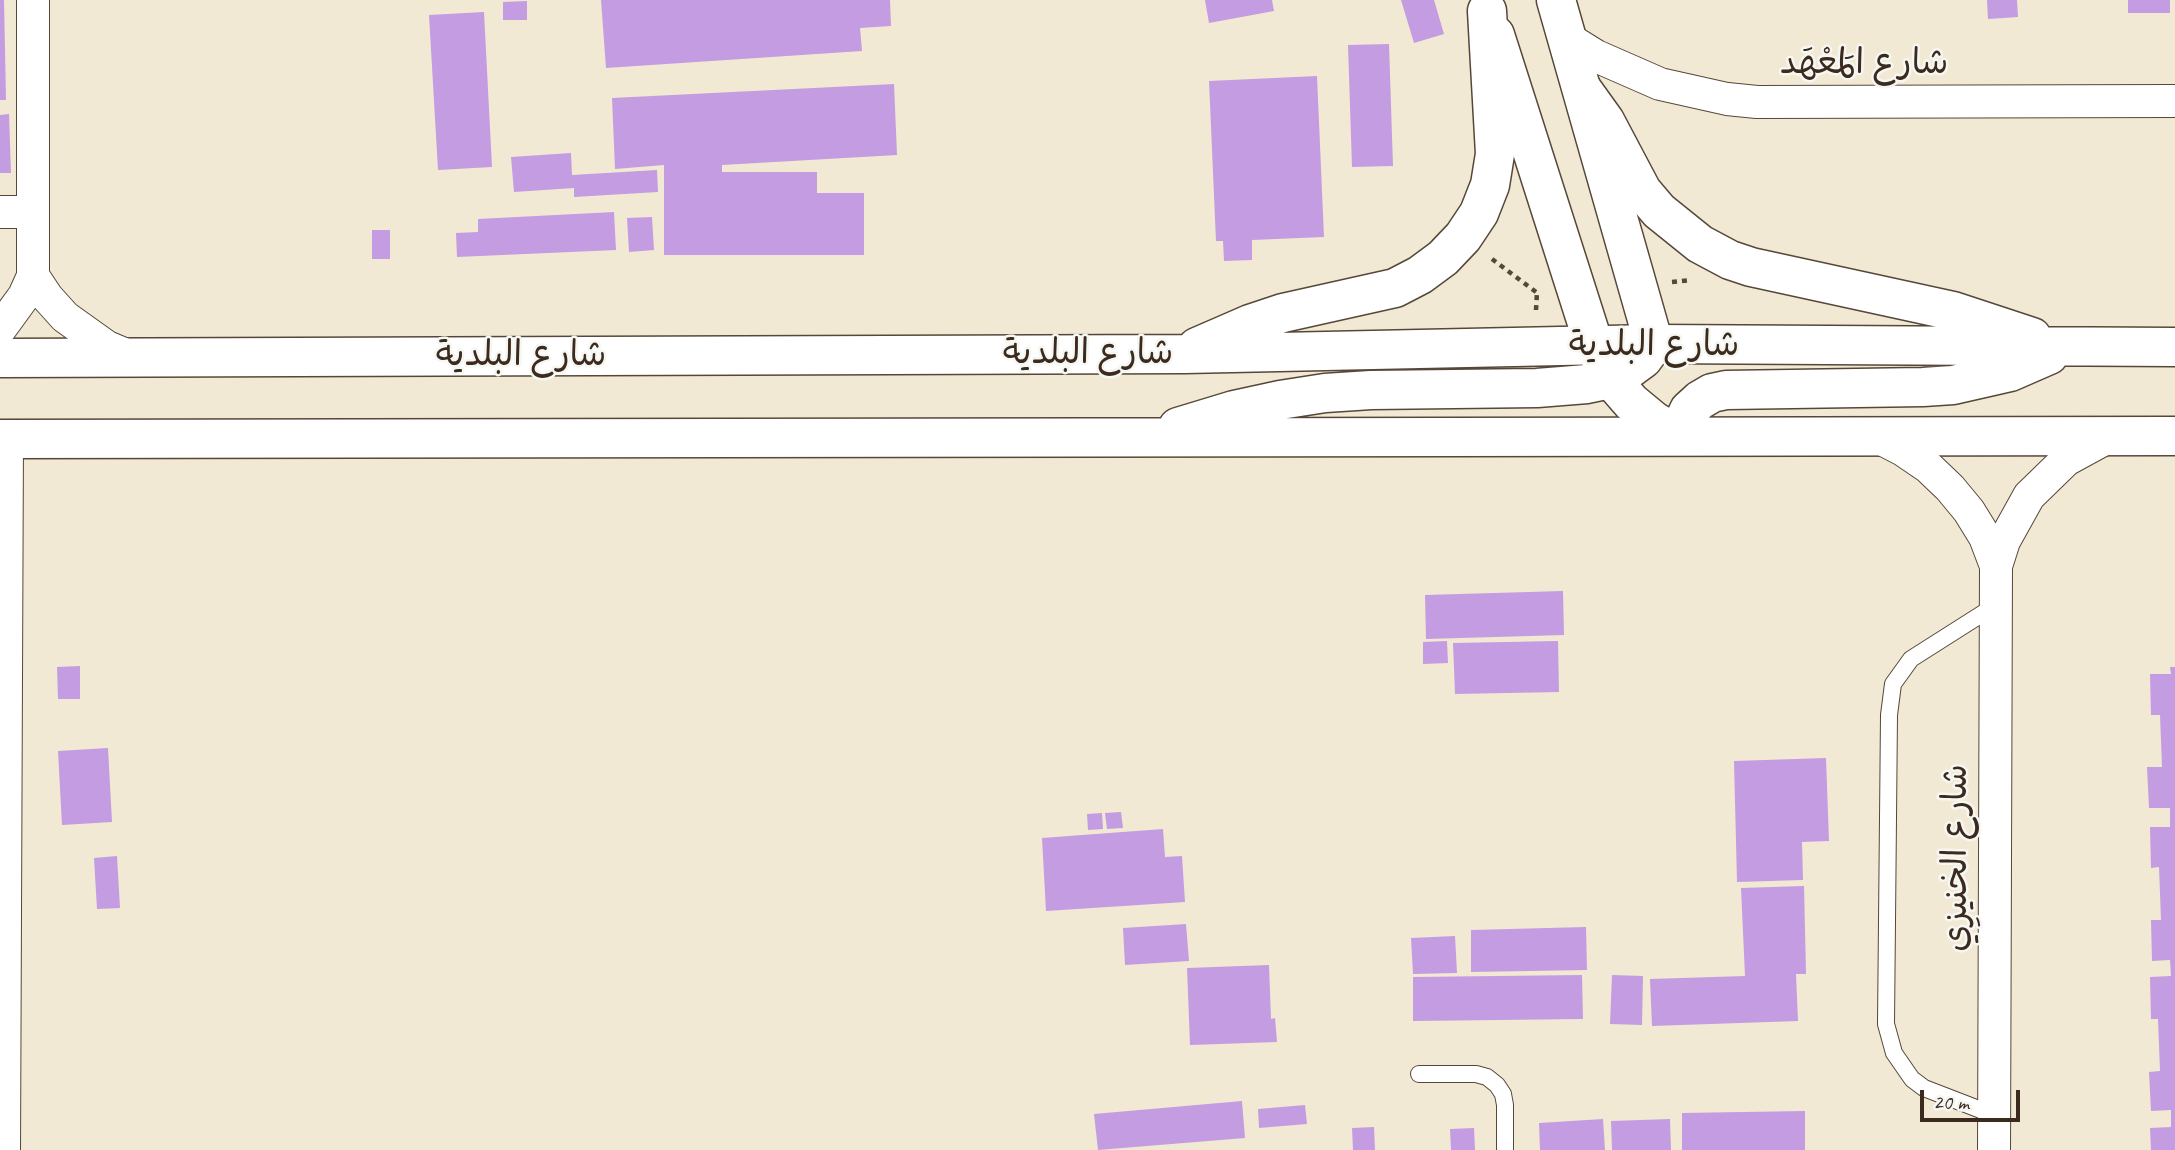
<!DOCTYPE html>
<meta charset="utf-8">
<style>
body{margin:0}
#map{position:relative;width:2175px;height:1150px;overflow:hidden;background:#f1e9d3;font-family:Caveat,sans-serif}
canvas{display:block}
.scale{position:absolute;left:1920px;top:1090px;width:100px;height:32px;box-sizing:border-box;border:4px solid #3b2a1e;border-top:0;padding-left:9px;font-size:21px;line-height:24px;white-space:nowrap;color:#3b2a1e;-webkit-text-stroke:5px #f6f6f2;paint-order:stroke}
</style>
<div id="map">
<canvas width="2175" height="1150"></canvas>
<div class="scale">20 m</div>
</div>
<script>
const context = document.querySelector('canvas').getContext('2d');
context.lineJoin = 'round';
function fillPath(path, color) { context.fillStyle = color; context.fill(path, 'evenodd'); }
const poly = rows => new Path2D(rows.map(r => 'M' + r).join(''));
function trace(path, color, width, dash) { context.strokeStyle = color; context.lineWidth = width; context.lineCap = dash ? 'butt' : 'round'; context.setLineDash(dash || []); context.stroke(path); }
function label(font, color, halo, rows, align = 'center') {
  context.font = font + ' Caveat,"Playpen Sans Arabic",sans-serif'; context.lineWidth = 5; context.setLineDash([]); context.textBaseline = 'middle'; context.strokeStyle = halo; context.fillStyle = color; for (const [text, x, y, turn = 0] of rows) {
    context.save(); context.translate(x, y); context.rotate((+turn || 0) * Math.PI / 180); context.textAlign = isNaN(turn) ? turn : align; if (halo) context.strokeText(text, 0, 0); context.fillText(text, 0, 0); context.restore();
  }
}
const building = poly([
 [0,0,4,0,6,100,0,100],
 [601,0,890,0,891,26,860,28,862,51,606,68],
 [1205,0,1272,0,1274,11,1209,23],
 [1401,0,1434,0,1444,34,1414,43],
 [1987,0,2017,0,2018,17,1988,19],
 [2128,0,2170,0,2170,13,2128,13],
 [527,1,527,20,503,20,503,2],
 [484,12,492,167,438,170,429,15],
 [1389,44,1393,166,1352,167,1348,45],
 [1317,76,1324,237,1252,240,1252,260,1224,261,1223,241,1216,241,1209,81],
 [894,84,897,155,722,165,722,172,817,172,817,193,864,193,864,255,664,255,664,165,615,169,612,98],
 [9,114,11,173,0,173,0,115],
 [571,153,572,175,657,170,658,192,574,197,574,188,514,192,511,157],
 [614,212,616,250,457,257,456,233,478,232,478,219],
 [652,217,654,250,629,252,627,218],
 [372,230,390,230,390,259,372,259],
 [1563,591,1564,635,1426,639,1425,595],
 [1447,641,1448,663,1423,664,1423,642],
 [1558,641,1559,692,1455,694,1453,643],
 [80,666,80,699,58,699,57,667],
 [2170,667,2175,667,2175,1150,2151,1150,2150,1128,2171,1127,2171,1110,2151,1111,2149,1072,2160,1071,2158,1019,2151,1019,2150,977,2171,976,2170,960,2152,961,2151,920,2161,920,2159,867,2151,868,2150,827,2170,827,2170,808,2149,808,2147,767,2162,767,2160,715,2151,715,2150,674,2171,674],
 [108,748,112,822,62,825,58,751],
 [1826,758,1829,841,1802,842,1803,880,1737,882,1734,761],
 [1121,812,1123,828,1107,829,1105,813],
 [1102,813,1103,829,1088,830,1087,814],
 [1163,829,1165,857,1182,856,1185,902,1046,911,1042,838],
 [117,856,120,908,97,909,94,858],
 [1804,886,1806,974,1796,974,1798,1021,1652,1026,1650,979,1745,976,1741,888],
 [1186,924,1189,961,1125,965,1123,928],
 [1586,927,1587,970,1471,972,1471,930],
 [1455,936,1457,973,1413,974,1411,938],
 [1269,965,1271,1019,1275,1018,1277,1042,1190,1045,1187,968],
 [1582,975,1583,1019,1413,1021,1413,977],
 [1612,975,1643,976,1642,1025,1610,1024],
 [1242,1101,1245,1138,1098,1150,1094,1114],
 [1305,1105,1307,1124,1259,1128,1258,1109],
 [1805,1111,1805,1150,1682,1150,1682,1113],
 [1603,1119,1605,1150,1540,1150,1539,1123],
 [1670,1119,1671,1150,1612,1150,1611,1121],
 [1374,1127,1375,1150,1353,1150,1352,1128],
 [1474,1128,1475,1150,1451,1150,1450,1129]
]);
const path = poly([
 [1492,259,1536,292],
 [1672,282,1691,280],
 [1536,310,1537,292]
]);
const service = poly([
 [1419,1074,1476,1074,1487,1077,1497,1085,1503,1094,1505,1105,1505,1150],
 [1994,1115,1924,1088,1912,1079,1894,1053,1886,1024,1889,715,1893,684,1911,659,1996,605]
]);
const minor = poly([
 [1567,38,1596,56,1660,84,1727,99,1757,102,2175,101],
 [0,212,33,212],
 [33,276,47,297,65,317,107,347,131,357],
 [0,329,24,296,33,276,33,0],
 [1876,436,1903,450,1928,467,1950,488,1969,511,1985,537,1996,566],
 [4,1150,7,439],
 [1994,1150,1996,566,2004,541,2029,496,2066,460,2110,436]
]);
const secondary = poly([
 [1556,0,1654,344],
 [1495,35,1594,345,1611,379,1631,402,1654,421,1680,436]
]);
const primary = poly([
 [1582,89,1605,121,1642,191,1659,211,1700,244,1730,260,1751,267,1953,311,2032,337],
 [1197,347,1250,324,1283,313,1395,288,1420,275,1443,258,1463,237,1479,213,1490,185,1495,154,1487,11],
 [0,358,1185,354,1654,344,2175,347],
 [1178,427,1234,410,1280,400,1325,393,1371,390,1537,388,1587,384,1611,379,1628,370,1643,359,1654,344],
 [1680,436,1683,423,1689,410,1700,400,1712,393,1726,390,1923,387,1953,385,2010,372,2049,355],
 [0,439,2175,436]
]);
const streetNames = [
 ["شارع المَعْهَد",1864,64],
 ["شارع البلدية",1654,346],
 ["شارع البلدية",1088,354],
 ["شارع البلدية",521,356],
 ["شارع الخنيزِي",1957,858,-90]
];
fillPath(building, '#c49ce1');
trace(service, '#564739', 18);
trace(minor, '#564739', 34);
trace(secondary, '#564739', 41);
trace(primary, '#564739', 41);
trace(path, '#564739', 4.5, [5, 5]);
trace(service, '#fff', 16);
trace(minor, '#fff', 32);
trace(secondary, '#fff', 38);
trace(primary, '#fff', 38);
label('35px', '#3b2a1e', '#f6f6f2', streetNames);
</script>
